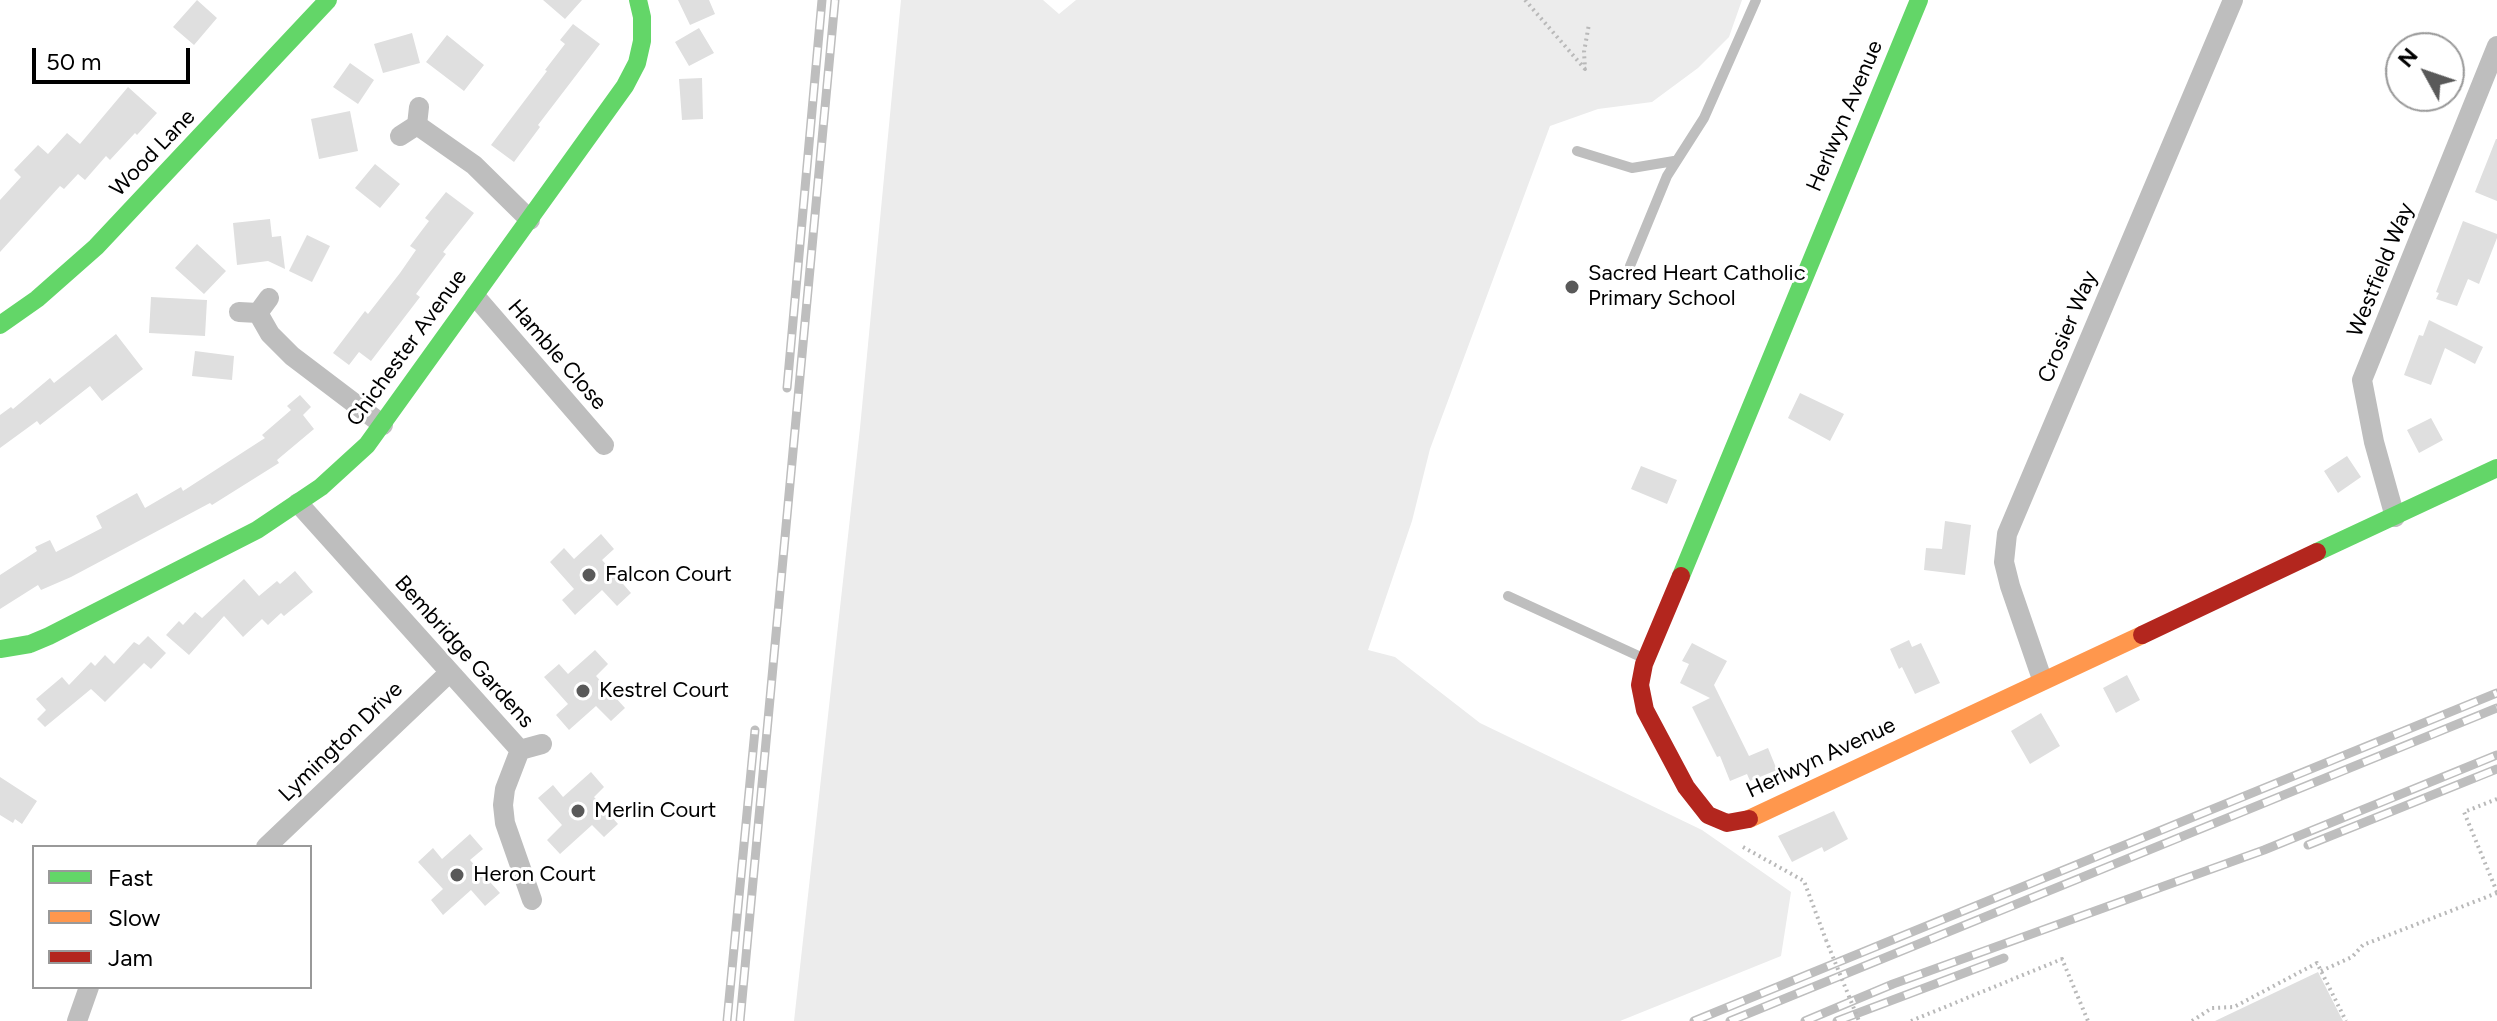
<!DOCTYPE html>
<style>
body{margin:0}
#map{position:relative;width:2497px;height:1021px;overflow:hidden;background:#fff;font-family:Figtree,sans-serif}
canvas{display:block}
.legend{position:absolute;left:32px;top:845px;width:280px;height:144px;box-sizing:border-box;background:#fff;border:2px solid #999;margin:0;padding:10px 14px;list-style:none;font-size:24px;color:#000}
.legend li{display:flex;align-items:center;gap:16px;height:40px}
.legend b{width:40px;border:2px solid #999}
.north{position:absolute;left:2385px;top:32px;width:80px;height:80px;box-sizing:border-box;background:#fff;border:2px solid #999;border-radius:50%;rotate:310deg;font-size:22px;font-weight:700;line-height:32px;text-align:center;color:#000}
.north::after{content:'';display:block;margin:auto;width:28px;height:36px;background:#595959;clip-path:polygon(50% 0,100% 100%,50% 72%,0 100%)}
.scale{position:absolute;left:32px;top:48px;width:158px;height:36px;box-sizing:border-box;border:4px solid #000;border-top:0;padding-left:10px;font-size:24px;line-height:28px;white-space:nowrap;color:#000;-webkit-text-stroke:6px #fff;paint-order:stroke}
</style>
<div id="map">
<canvas width="2497" height="1021"></canvas>
<ul class="legend">
<li><b style="height:10px;background:#63d668"></b>Fast</li>
<li><b style="height:10px;background:#ff974d"></b>Slow</li>
<li><b style="height:10px;background:#b3261e"></b>Jam</li>
</ul>
<div class="north">N</div>
<div class="scale">50 m</div>
</div>
<script>
const context = document.querySelector('canvas').getContext('2d');
context.lineJoin = 'round';
function fillPath(path, color) { context.fillStyle = color; context.fill(path, 'evenodd'); }
const poly = rows => new Path2D(rows.map(r => 'M' + r).join(''));
function trace(path, color, width, dash) { context.strokeStyle = color; context.lineWidth = width; context.lineCap = dash ? 'butt' : 'round'; context.setLineDash(dash || []); context.stroke(path); }
function label(font, color, halo, rows, align = 'center') {
  context.font = font + ' Figtree,sans-serif'; context.lineWidth = 6; context.setLineDash([]); context.textBaseline = 'middle'; context.strokeStyle = halo; context.fillStyle = color; for (const [text, x, y, turn = 0] of rows) {
    context.save(); context.translate(x, y); context.rotate((+turn || 0) * Math.PI / 180); context.textAlign = isNaN(turn) ? turn : align; if (halo) context.strokeText(text, 0, 0); context.fillText(text, 0, 0); context.restore();
  }
}
const green = poly([
 [901,0,1043,0,1059,14,1076,0,1742,0,1729,37,1698,68,1652,102,1598,109,1550,126,1430,449,1412,521,1368,650,1395,657,1480,723,1702,830,1791,892,1781,956,1620,1021,794,1021,860,428]
]);
const building = poly([
 [197,0,217,18,194,45,173,27],
 [543,0,582,0,565,19],
 [678,0,709,0,715,14,690,25],
 [573,24,600,44,538,125,540,127,514,162,491,145,547,71,545,70,565,44,560,40],
 [699,28,714,53,689,66,675,42],
 [412,33,420,63,383,73,374,44],
 [447,35,484,65,464,91,426,62],
 [350,63,374,80,358,104,333,87],
 [702,78,703,119,682,120,679,79],
 [128,87,157,113,137,135,135,133,110,160,106,156,85,180,78,174,64,189,60,186,0,252,0,200,21,177,14,170,38,145,48,154,67,133,80,144],
 [350,111,358,151,319,159,311,119],
 [2496,139,2497,139,2497,201,2475,192],
 [375,164,400,184,380,208,355,188],
 [446,192,474,213,443,252,446,254,416,294,420,297,371,361,359,352,349,365,333,353,365,311,368,314,400,273,416,250,410,246,429,221,425,218],
 [270,219,272,237,281,236,285,269,268,261,237,265,233,223],
 [2463,221,2497,234,2497,238,2479,284,2468,279,2457,306,2436,299,2439,293,2436,292],
 [307,235,330,246,312,282,289,271],
 [197,244,226,271,204,294,175,268],
 [151,297,207,300,205,336,149,333],
 [2429,320,2483,347,2475,364,2445,348,2431,385,2404,375,2419,335,2423,336],
 [116,334,143,369,102,401,90,386,40,425,37,421,0,448,0,415,11,407,13,409,50,378,54,383],
 [195,351,234,356,232,380,192,376],
 [1800,393,1844,414,1830,441,1788,418],
 [300,395,311,407,303,415,314,429,277,460,279,463,212,505,210,503,71,577,41,590,38,585,0,609,0,575,37,551,35,547,50,540,56,552,102,528,96,516,137,493,145,508,181,487,183,491,265,438,262,435,291,410,287,406],
 [2431,418,2443,440,2419,453,2407,430],
 [2347,456,2361,477,2338,493,2324,471],
 [1641,466,1677,480,1667,504,1631,489],
 [1945,521,1971,525,1965,575,1924,570,1926,548,1942,549],
 [601,534,614,549,602,560,631,593,617,606,602,590,575,615,562,600,574,589,550,562,564,548,574,559],
 [295,571,313,592,284,616,281,613,268,625,262,619,243,637,224,616,189,655,166,635,179,621,183,625,195,612,202,618,244,579,259,596,277,581,280,584],
 [148,636,166,653,151,669,144,663,105,702,91,689,45,727,37,719,46,710,36,699,62,677,69,685,91,662,95,666,105,655,114,664,134,642,139,645],
 [1909,640,1912,647,1921,643,1940,683,1915,694,1902,667,1899,669,1890,649],
 [1692,643,1727,661,1714,685,1749,756,1768,748,1777,770,1750,781,1747,774,1730,781,1720,756,1717,757,1692,707,1710,698,1680,683,1689,664,1682,661],
 [595,650,608,664,596,676,625,708,611,721,596,706,569,730,556,715,568,704,544,677,559,664,568,674],
 [2127,675,2140,700,2116,713,2103,688],
 [2041,713,2060,746,2030,764,2011,731],
 [591,772,604,787,594,797,618,824,604,837,592,825,560,854,547,840,562,825,538,798,553,785,563,797],
 [0,777,37,801,22,824,15,819,13,823,0,815],
 [1834,811,1848,839,1824,852,1822,847,1792,862,1778,836],
 [470,834,483,849,470,860,500,893,485,906,471,890,443,915,431,900,443,889,418,862,433,848,442,859],
 [2318,972,2343,1021,2215,1021]
]);
const path = poly([
 [1525,0,1585,69,1584,52,1589,24],
 [2497,799,2464,812,2497,892],
 [1743,847,1804,881,1826,940],
 [2321,971,2352,957,2363,945,2497,893],
 [1911,1021,2062,959,2088,1021],
 [2192,1021,2212,1008,2234,1007,2317,963,2346,1021]
]);
const lane = poly([
 [1577,151,1632,168,1674,161],
 [1630,266,1667,176,1704,118,1756,0],
 [1508,596,1643,658]
]);
const street = poly([
 [417,125,474,165,530,220],
 [400,136,417,125,419,107],
 [475,296,604,445],
 [239,312,258,313,269,298],
 [258,313,270,334,292,356,383,425],
 [298,503,520,750,505,789,503,805,505,823,532,900],
 [2395,517,2374,442,2362,380,2497,46],
 [2042,679,2010,586,2004,562,2007,534,2233,0],
 [520,750,542,744],
 [266,847,450,672],
 [77,1021,89,987]
]);
const fast = poly([
 [0,325,37,299,96,247,328,0],
 [2317,552,2497,468],
 [1681,576,1919,0],
 [0,649,30,644,49,636,257,530,321,487,367,445,625,86,637,63,642,41,642,17,638,0]
]);
const slow = poly([
 [1749,819,2142,635]
]);
const jam = poly([
 [1681,576,1644,664,1640,685,1645,710,1686,787,1708,815,1727,823,1749,819],
 [2142,635,2317,552]
]);
const rail = poly([
 [787,388,822,0],
 [2308,845,2497,769],
 [727,1021,755,730],
 [740,1021,835,0],
 [1694,1021,2497,693],
 [1730,1021,2497,708],
 [1805,1021,1893,984,2264,850,2497,755],
 [1837,1021,2004,958]
]);
const pathBridge = poly([
 [1826,940,1859,1021]
]);
const markers = [
 [1572,287,8,"#595959"],
 [589,575,8,"#595959"],
 [583,691,8,"#595959"],
 [578,811,8,"#595959"],
 [457,875,8,"#595959"]
];
const streetNames = [
 ["Herlwyn Avenue",1845,116,-67],
 ["Wood Lane",153,153,-46],
 ["Westfield Way",2381,270,-68],
 ["Crosier Way",2068,327,-67],
 ["Chichester Avenue",407,348,-54],
 ["Hamble Close",557,355,49],
 ["Bembridge Gardens",464,652,48],
 ["Lymington Drive",341,742,-44],
 ["Herlwyn Avenue",1821,758,-25]
];
const poiNames = [
 ["Sacred Heart Catholic",1588,274],
 ["Primary School",1588,299],
 ["Falcon Court",605,575],
 ["Kestrel Court",599,691],
 ["Merlin Court",594,811],
 ["Heron Court",473,875]
];
fillPath(green, '#ececec');
fillPath(building, '#dfdfdf');
trace(path, '#b9b9b9', 4, [2, 4]);
trace(lane, '#bebebe', 10);
trace(street, '#bebebe', 20);
trace(fast, '#63d668', 18);
trace(slow, '#ff974d', 18);
trace(jam, '#b3261e', 18);
trace(rail, '#bebebe', 9);
trace(rail, '#fff', 6, [18]);
trace(pathBridge, '#b9b9b9', 4, [2, 4]);
for (const [x, y, r, color] of markers) { const dot = new Path2D(); dot.arc(x, y, r, 0, 2 * Math.PI); context.fillStyle = color; context.fill(dot); trace(dot, '#fff', 3); }
label('22px', '#000', '#fff', streetNames);
label('22px', '#000', '#fff', poiNames, 'left');
</script>
